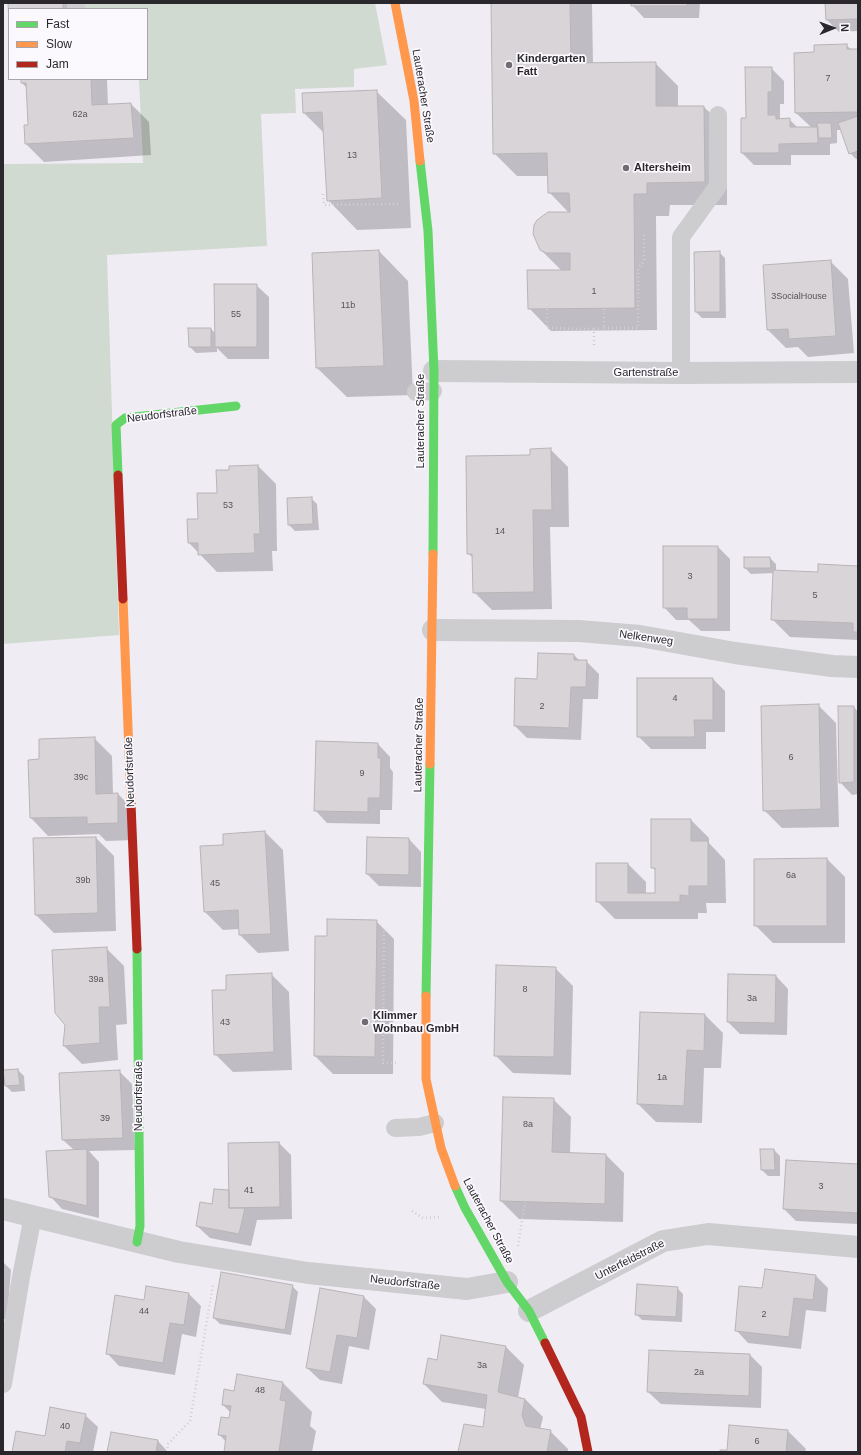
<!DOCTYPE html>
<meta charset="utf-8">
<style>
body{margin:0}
#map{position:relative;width:861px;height:1455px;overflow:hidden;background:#f0ecf4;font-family:Helvetica,sans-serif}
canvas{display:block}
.frame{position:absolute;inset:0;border:4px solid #2a282d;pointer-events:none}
.legend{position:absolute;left:8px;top:8px;width:140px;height:72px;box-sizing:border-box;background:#fbf8fe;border:1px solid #a7a5aa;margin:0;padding:5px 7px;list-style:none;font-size:12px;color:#2a282d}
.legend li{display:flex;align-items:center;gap:8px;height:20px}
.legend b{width:20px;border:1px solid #a7a5aa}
.north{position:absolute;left:813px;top:8px;width:40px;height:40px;-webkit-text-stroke:3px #fbf8fe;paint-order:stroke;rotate:89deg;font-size:11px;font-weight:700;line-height:16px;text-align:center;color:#2a282d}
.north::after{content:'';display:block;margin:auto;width:14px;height:18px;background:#2a282d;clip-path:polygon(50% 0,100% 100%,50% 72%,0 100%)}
</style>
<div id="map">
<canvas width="861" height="1455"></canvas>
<div class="frame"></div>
<ul class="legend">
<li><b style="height:5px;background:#63d668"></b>Fast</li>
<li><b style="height:5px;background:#ff974d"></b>Slow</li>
<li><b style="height:5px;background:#b3261e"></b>Jam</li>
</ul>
<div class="north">N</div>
</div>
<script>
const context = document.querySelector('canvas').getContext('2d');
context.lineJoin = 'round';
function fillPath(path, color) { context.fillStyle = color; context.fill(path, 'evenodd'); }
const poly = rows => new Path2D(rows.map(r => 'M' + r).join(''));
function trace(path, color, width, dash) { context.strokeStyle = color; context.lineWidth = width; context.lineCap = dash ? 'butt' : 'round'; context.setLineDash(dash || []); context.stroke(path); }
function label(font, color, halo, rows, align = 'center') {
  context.font = font + ' Helvetica,sans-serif'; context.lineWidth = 3.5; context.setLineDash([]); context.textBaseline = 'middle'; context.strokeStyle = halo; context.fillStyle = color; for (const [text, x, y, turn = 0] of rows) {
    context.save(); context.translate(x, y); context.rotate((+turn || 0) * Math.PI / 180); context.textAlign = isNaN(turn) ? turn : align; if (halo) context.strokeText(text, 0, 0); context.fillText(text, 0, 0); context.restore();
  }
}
const green = poly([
 [84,3,375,3,387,65,354,69,354,87,295,89,296,113,261,114,267,246,107,255,119,635,3,644,3,164,143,163,139,79,147,79,147,9,85,9]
]);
const shadow = poly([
 [9,3,74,3,75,9,9,9],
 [492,3,592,3,593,64,655,63,678,86,678,107,704,107,727,129,727,205,670,205,669,216,656,216,657,330,551,331,529,308,562,271,540,249,569,213,549,192,549,176,517,176,494,153],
 [632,3,700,3,699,18,644,18,632,5],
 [826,3,858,3,858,31,839,32,827,20],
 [846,45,852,50,858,50,858,159,856,159,850,153,842,130,837,130,837,143,830,144,830,155,791,155,791,165,754,165,742,153,747,119,771,68,784,81,784,104,780,104,780,120,789,119,798,128,812,128,796,113,815,53],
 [22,79,106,79,107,80,108,105,131,104,149,122,151,155,44,162,26,144,29,126,27,88,22,83],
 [376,91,406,120,411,228,357,230,328,200,324,133,304,113,303,94],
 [379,251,408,281,413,395,347,397,317,368],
 [719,252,725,258,726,318,702,318,696,312],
 [830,261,848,279,854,353,808,357,798,347,786,348,768,330],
 [256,285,269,297,269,359,228,359,217,348,217,352,196,353,190,347,211,329,216,334],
 [550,449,568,467,569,527,550,527,552,609,492,610,474,592,473,558,468,553,531,456],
 [258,466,276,484,277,551,272,551,273,571,217,572,189,543,199,520,218,494,230,471],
 [311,498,317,504,319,530,295,531,289,525,288,499],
 [718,547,730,559,730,631,701,631,689,620,676,620,664,607],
 [770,558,776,564,776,572,819,573,858,567,858,640,790,637,772,619,774,573,751,574,745,568],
 [574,655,580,661,586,661,599,674,598,699,583,699,581,740,527,738,515,726],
 [713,679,725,691,725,732,706,732,706,749,651,749,638,736],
 [818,705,836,723,839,827,782,828,764,810],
 [854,707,858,712,858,794,852,795,840,782],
 [94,738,112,756,113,794,118,794,136,812,136,840,106,841,99,834,48,836,31,818,40,760],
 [378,744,390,757,390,768,393,772,392,810,380,810,380,824,327,823,315,810],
 [691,820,709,838,709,843,725,860,726,903,706,903,707,913,698,913,698,919,615,919,597,901,628,864,646,882,646,894,656,894,656,871,652,867],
 [265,832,283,850,289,951,258,953,240,935,240,929,223,930,205,912,201,847,224,845],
 [96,838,114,856,116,931,54,933,36,915],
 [409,839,421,852,421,887,379,886,367,874],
 [827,859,845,877,845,943,773,943,755,925],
 [376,921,394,939,393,1074,333,1074,315,1056,328,937],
 [106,948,124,966,127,1024,116,1025,118,1060,82,1064,64,1046,66,1025],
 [555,968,573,986,571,1075,513,1073,495,1055],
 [271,974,289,992,292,1070,233,1072,215,1054],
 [776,976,788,989,787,1035,740,1034,728,1022],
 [705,1015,723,1033,721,1068,704,1068,702,1123,656,1122,638,1104],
 [18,1070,24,1076,25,1091,12,1092,6,1086,4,1071],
 [119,1071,132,1084,135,1150,89,1151,99,1162,99,1218,62,1209,50,1196,74,1150,63,1140],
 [553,1099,571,1117,570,1154,606,1155,624,1173,623,1222,519,1219,501,1201],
 [279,1143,291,1155,292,1219,257,1220,251,1246,210,1238,197,1226,213,1205,230,1191],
 [774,1150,780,1156,780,1176,768,1176,762,1170],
 [786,1161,858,1165,858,1224,796,1221,784,1209],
 [3,1262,11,1270,7,1319,3,1319],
 [816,1276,828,1288,826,1312,806,1310,801,1349,748,1343,736,1330,763,1289],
 [292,1286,298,1292,291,1335,220,1324,214,1318],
 [677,1288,683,1294,682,1322,642,1320,636,1314],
 [189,1294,201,1306,196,1337,182,1334,175,1375,119,1366,107,1353,145,1301],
 [364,1297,376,1309,369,1350,349,1346,342,1384,320,1380,307,1368],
 [506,1347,524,1365,518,1398,525,1399,543,1417,540,1430,550,1431,568,1449,568,1452,459,1452,484,1428,486,1409,442,1402,424,1384,438,1361],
 [750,1355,762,1367,761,1408,661,1404,648,1392],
 [283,1383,312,1412,310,1426,316,1431,312,1452,225,1452,226,1442,219,1434,230,1419,231,1413,223,1405,235,1392],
 [85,1415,98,1427,93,1452,13,1452,46,1437],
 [788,1431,806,1449,805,1452,721,1452,728,1451],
 [112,1433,158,1441,168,1452,108,1452]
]);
const building = poly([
 [8,3,63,3,63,9,9,9,9,23,8,3],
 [491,3,570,3,571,63,656,62,656,106,704,106,705,182,647,183,647,194,634,194,635,308,528,309,527,270,570,270,570,253,546,253,540,250,533,234,534,225,537,220,548,212,570,212,569,193,548,193,547,153,493,154,491,3],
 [631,3,688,3,687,6,631,6,631,3],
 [825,3,858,3,858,19,826,20,825,3],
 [847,44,847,49,858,49,858,112,795,113,794,53,814,52,814,45,847,44],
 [745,67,772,67,772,92,768,92,768,115,776,115,776,119,790,118,790,127,818,127,818,143,779,144,779,153,741,153,741,118,746,118,745,67],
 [21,79,91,79,92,105,131,103,134,138,25,144,24,125,28,125,26,83,21,83,21,79],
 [377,90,382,198,327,201,322,112,303,113,302,93,377,90],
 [858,116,858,151,849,154,838,123,858,116],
 [817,123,831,123,832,138,818,138,817,123],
 [379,250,384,366,316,368,312,253,379,250],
 [720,251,720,312,695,312,694,252,720,251],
 [831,260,836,336,789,339,788,329,767,330,763,265,831,260],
 [214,284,257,284,257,347,215,347,214,284],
 [188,328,211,328,211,347,189,347,188,328],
 [551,448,552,510,533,510,534,592,473,593,472,554,467,554,466,456,530,455,530,449,551,448],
 [258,465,260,534,254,534,255,553,198,555,198,543,188,543,187,519,198,519,197,493,217,493,216,470,229,470,229,466,258,465],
 [312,497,313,524,288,525,287,498,312,497],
 [663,546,718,546,718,619,687,619,687,608,663,608,663,546],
 [744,557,770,557,771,568,744,568,744,557],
 [818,564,858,566,858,632,853,632,853,623,771,620,773,570,818,572,818,564],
 [538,653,574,654,574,660,587,660,586,687,571,687,569,728,514,726,515,678,537,679,538,653],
 [637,678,713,678,713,720,694,720,695,737,637,737,637,678],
 [819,704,821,809,763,811,761,706,819,704],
 [838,706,854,706,854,782,839,783,838,706],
 [95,737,96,794,118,793,118,823,87,824,87,817,30,818,28,760,39,759,39,739,95,737],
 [316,741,378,743,378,758,381,758,380,798,368,798,368,812,314,811,316,741],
 [651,819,691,819,691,841,708,841,708,886,689,886,689,896,680,895,680,902,596,902,596,863,628,863,628,893,655,893,655,868,651,868,651,819],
 [265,831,271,934,239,935,238,910,204,912,200,846,223,845,223,834,265,831],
 [96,837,98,913,35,915,33,838,96,837],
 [367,837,409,838,409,875,366,874,367,837],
 [827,858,827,926,754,926,754,859,827,858],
 [327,919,377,920,375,1057,314,1056,315,936,327,936,327,919],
 [107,947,110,1007,99,1007,100,1043,63,1046,65,1025,55,1013,52,950,107,947],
 [496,965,556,967,554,1057,494,1056,496,965],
 [272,973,274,1052,214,1055,212,990,226,990,226,975,272,973],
 [728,974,776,975,775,1023,727,1022,728,974],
 [640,1012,705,1014,704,1051,687,1050,684,1106,637,1104,640,1012],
 [18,1069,20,1085,5,1086,3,1070,18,1069],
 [120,1070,123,1138,62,1140,59,1073,120,1070],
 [503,1097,554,1098,552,1152,606,1154,605,1204,500,1201,503,1097],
 [279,1142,280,1207,229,1208,228,1143,279,1142],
 [87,1149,87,1206,49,1197,46,1151,87,1149],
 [760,1149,774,1149,775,1170,761,1170,760,1149],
 [786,1160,858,1164,858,1213,783,1209,786,1160],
 [214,1189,229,1190,229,1208,245,1208,239,1234,196,1226,200,1202,212,1204,214,1189],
 [765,1269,816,1275,813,1300,794,1298,789,1337,735,1331,739,1286,762,1288,765,1269],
 [221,1272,293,1285,285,1330,213,1318,221,1272],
 [637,1284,678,1287,676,1317,635,1315,637,1284],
 [146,1286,189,1293,184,1325,170,1323,163,1363,106,1354,115,1295,144,1300,146,1286],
 [320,1288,364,1296,357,1338,337,1335,330,1372,306,1368,320,1288],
 [441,1335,506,1346,498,1392,525,1399,522,1415,526,1426,551,1430,547,1452,458,1452,464,1424,483,1427,487,1395,423,1384,428,1358,437,1360,441,1335],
 [649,1350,750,1354,749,1396,647,1392,649,1350],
 [237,1374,283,1382,280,1400,286,1401,279,1452,224,1452,226,1436,218,1435,221,1417,229,1418,231,1406,222,1405,224,1389,234,1391,237,1374],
 [50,1407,86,1414,80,1443,67,1441,65,1452,12,1452,16,1431,45,1436,50,1407],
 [729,1425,788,1430,786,1452,720,1452,720,1450,727,1450,729,1425],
 [111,1432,158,1440,156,1452,107,1452,111,1432]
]);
const path = poly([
 [323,194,324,205,398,204],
 [547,309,547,328,594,329],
 [604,328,638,328,638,269,644,261,644,234],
 [594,345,594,329,604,328,604,308],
 [384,931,383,1063,399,1063],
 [412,1211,423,1218,439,1217],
 [518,1246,525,1202],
 [167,1452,168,1444,190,1421,213,1285]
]);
const lane = poly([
 [76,3,76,9],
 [681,373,681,237,718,186,718,115],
 [416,392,433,391],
 [395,1128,419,1127,435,1123],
 [3,1384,21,1277,33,1216]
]);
const street = poly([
 [434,371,681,373,858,372],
 [433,630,579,631,640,636,735,653,832,666,858,667],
 [3,1209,179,1252,308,1273,467,1289,507,1282],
 [529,1311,663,1241,708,1234,858,1247]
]);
const fast = poly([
 [420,161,428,231,434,371,433,554],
 [118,475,116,425,125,418,236,406],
 [137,949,140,1226,137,1242],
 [426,996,430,764],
 [455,1186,465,1208,507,1282,529,1311,545,1343]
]);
const slow = poly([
 [395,3,414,101,420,161],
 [123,599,131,804],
 [430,764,433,554],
 [426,996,426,1079,441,1148,455,1186]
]);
const jam = poly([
 [118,475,123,599],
 [131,804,137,949],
 [545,1343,581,1417,588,1452]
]);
const markers = [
 [509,65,4,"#6f6d73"],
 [626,168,4,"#6f6d73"],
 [365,1022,4,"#6f6d73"]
];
const numberNames = [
 ["7",828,79],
 ["62a",80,115],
 ["13",352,156],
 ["1",594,292],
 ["3SocialHouse",799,297],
 ["11b",348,306],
 ["55",236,315],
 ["53",228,506],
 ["14",500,532],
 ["3",690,577],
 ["5",815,596],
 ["4",675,699],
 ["2",542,707],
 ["6",791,758],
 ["9",362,774],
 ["39c",81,778],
 ["6a",791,876],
 ["39b",83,881],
 ["45",215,884],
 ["39a",96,980],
 ["8",525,990],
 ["3a",752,999],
 ["43",225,1023],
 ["1a",662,1078],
 ["39",105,1119],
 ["8a",528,1125],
 ["3",821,1187],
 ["41",249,1191],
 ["44",144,1312],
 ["2",764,1315],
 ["3a",482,1366],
 ["2a",699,1373],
 ["48",260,1391],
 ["40",65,1427],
 ["6",757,1442]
];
const poiNames = [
 ["Kindergarten",517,59],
 ["Fatt",517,72],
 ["Altersheim",634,168],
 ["Klimmer",373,1016],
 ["Wohnbau GmbH",373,1029]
];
const streetNames = [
 ["Lauteracher Straße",423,96,81],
 ["Gartenstraße",646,373],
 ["Neudorfstraße",162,415,-7],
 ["Lauteracher Straße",421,421,-90],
 ["Nelkenweg",646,638,8],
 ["Lauteracher Straße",419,745,-89],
 ["Neudorfstraße",130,772,-92],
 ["Neudorfstraße",139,1096,-90],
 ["Lauteracher Straße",488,1221,62],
 ["Unterfeldstraße",630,1260,-27],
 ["Neudorfstraße",405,1283,6]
];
fillPath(green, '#d0dad1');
fillPath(shadow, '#0003');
fillPath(building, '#d8d4d7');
trace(building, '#b8b4b6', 1);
trace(path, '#cfced1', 2.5, [1, 3]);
trace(lane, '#cdccce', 18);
trace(street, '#cdccce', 22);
trace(fast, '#63d668', 9);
trace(slow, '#ff974d', 9);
trace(jam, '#b3261e', 9);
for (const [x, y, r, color] of markers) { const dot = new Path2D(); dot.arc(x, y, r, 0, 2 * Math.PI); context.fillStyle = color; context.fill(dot); trace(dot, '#fbf8fe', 1.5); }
label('9px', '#565458', null, numberNames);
label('bold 11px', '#2a282d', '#fbf8fe', poiNames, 'left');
label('11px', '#2a282d', '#fbf8fe', streetNames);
</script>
